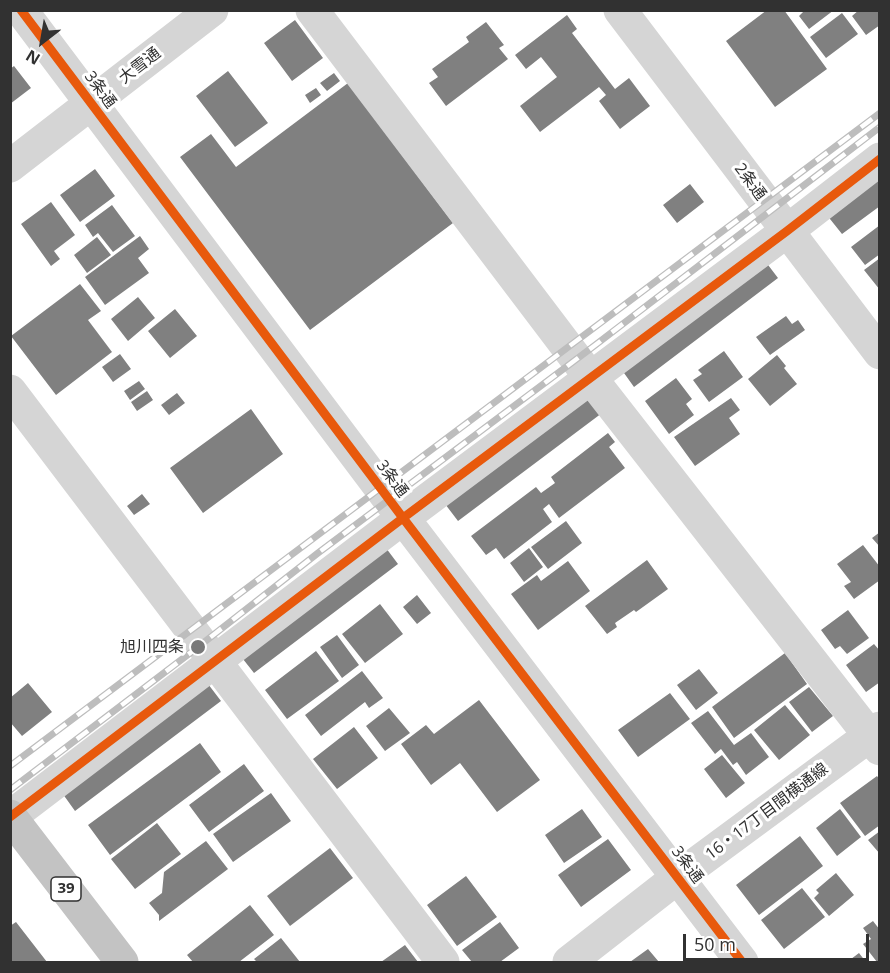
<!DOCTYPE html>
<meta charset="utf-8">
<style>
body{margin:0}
#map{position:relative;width:890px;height:973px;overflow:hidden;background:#fff;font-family:"Open Sans",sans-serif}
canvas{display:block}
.frame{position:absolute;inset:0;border:12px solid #313131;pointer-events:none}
.north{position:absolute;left:12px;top:12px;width:60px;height:60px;-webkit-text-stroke:4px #fff;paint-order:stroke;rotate:211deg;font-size:16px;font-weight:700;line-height:24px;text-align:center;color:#313131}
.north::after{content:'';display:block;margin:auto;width:21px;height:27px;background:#313131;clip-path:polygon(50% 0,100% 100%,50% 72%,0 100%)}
.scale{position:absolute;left:683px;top:934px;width:186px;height:27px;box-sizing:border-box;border:3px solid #313131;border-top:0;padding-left:8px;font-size:18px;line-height:21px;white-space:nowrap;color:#313131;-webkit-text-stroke:4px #fff;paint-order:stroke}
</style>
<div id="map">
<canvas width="890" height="973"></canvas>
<div class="frame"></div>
<div class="north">N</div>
<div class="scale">50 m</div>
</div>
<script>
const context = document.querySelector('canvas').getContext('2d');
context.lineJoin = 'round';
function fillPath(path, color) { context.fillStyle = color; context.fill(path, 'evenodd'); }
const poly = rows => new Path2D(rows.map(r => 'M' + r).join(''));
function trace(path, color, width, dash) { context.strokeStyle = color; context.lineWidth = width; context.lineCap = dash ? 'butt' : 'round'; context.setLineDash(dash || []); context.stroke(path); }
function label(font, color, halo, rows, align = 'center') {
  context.font = font + ' "Open Sans","Noto Sans JP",sans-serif'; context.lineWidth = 6; context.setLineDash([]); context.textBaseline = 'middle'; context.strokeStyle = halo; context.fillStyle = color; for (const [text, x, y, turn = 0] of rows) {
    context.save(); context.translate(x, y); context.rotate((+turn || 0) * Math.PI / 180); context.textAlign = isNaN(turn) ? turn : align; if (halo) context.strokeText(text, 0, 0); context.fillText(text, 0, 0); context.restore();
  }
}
const building = poly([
 [767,10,784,10,827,69,775,107,726,41],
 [805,10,834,10,809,29,799,16],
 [859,10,880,10,880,25,866,35,852,16],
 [842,13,858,34,826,58,810,37],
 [567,15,577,29,572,33,615,89,629,78,650,106,620,129,599,101,606,95,599,87,540,132,520,106,557,77,541,57,526,69,515,55],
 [295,20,323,58,292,81,264,43],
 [486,22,504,45,499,48,508,59,446,106,429,83,438,77,432,69,469,42,466,37],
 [14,66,31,88,10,104,10,69],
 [228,71,268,123,235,147,196,96],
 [334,73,340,81,327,91,320,83],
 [348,83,453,223,310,330,180,157,211,134,236,167],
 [316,88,321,95,310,103,305,95],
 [95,169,115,196,80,222,60,195],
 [880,174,880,206,842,234,826,214],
 [690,184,704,202,677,223,663,205],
 [51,202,75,235,54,251,60,259,51,266,21,224],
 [112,205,135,236,113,252,98,233,93,237,85,225],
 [880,225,880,254,865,265,851,247],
 [140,236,149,249,138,258,149,273,105,305,85,277],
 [97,237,111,255,87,273,74,255],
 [762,257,778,278,634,387,619,366],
 [880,258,880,290,864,270],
 [80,284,101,311,88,320,112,352,56,395,11,336],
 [138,297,155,318,128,341,111,319],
 [175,309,197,336,170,358,148,331],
 [786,316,792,324,798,320,805,330,770,355,756,337],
 [724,351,743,377,709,402,693,380,702,374,698,370],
 [120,354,131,369,113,382,102,367],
 [777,355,786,366,784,368,797,384,770,406,748,379],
 [676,378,692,399,686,404,694,415,669,434,645,401],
 [139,381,145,389,130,400,124,391],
 [147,391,153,400,137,411,131,402],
 [586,392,602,413,458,521,442,500],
 [177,393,185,403,169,415,161,405],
 [731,398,740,410,729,418,740,434,695,466,674,437],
 [251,409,283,454,203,513,170,468],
 [608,433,615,442,609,447,625,468,559,518,549,504,543,509,552,522,504,559,496,548,486,555,471,536,536,487,541,493,555,483,551,477],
 [142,494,150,504,134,515,127,506],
 [566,521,582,543,548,569,531,547],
 [880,532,880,547,872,538],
 [383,544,398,564,254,673,239,654],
 [863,545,880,567,880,580,854,599,844,586,851,582,837,564],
 [529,548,543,567,524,582,510,563],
 [647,560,668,589,636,612,634,610,615,623,617,627,607,634,585,606],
 [568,561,590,591,538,630,511,594,537,575,541,581],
 [417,595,431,613,417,624,403,607],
 [380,604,403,634,365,663,342,634],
 [848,610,869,638,847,654,840,646,835,649,821,630],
 [337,635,359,665,342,678,320,647],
 [874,644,880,651,880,682,866,692,846,665],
 [316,651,339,681,287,719,265,690],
 [785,653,807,684,734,738,712,707],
 [699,669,718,693,696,710,677,685],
 [362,671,383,698,369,708,365,702,321,736,305,715],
 [205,680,221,701,75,811,60,790],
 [28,683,52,712,22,736,10,722,10,698],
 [809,687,833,716,812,732,789,702],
 [670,693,690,719,638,757,618,730],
 [479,700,540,780,497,812,460,763,431,785,401,744,426,725,434,734],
 [785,705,810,735,779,760,754,730],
 [389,708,410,733,385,751,366,726],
 [708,711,734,745,751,733,769,757,746,775,737,762,733,765,721,749,715,754,691,723],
 [354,727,378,758,337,789,313,759],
 [200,743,221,772,110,855,88,825],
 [722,755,745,783,726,798,704,769],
 [244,764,264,791,209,832,189,805],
 [877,776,880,780,880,825,865,836,840,803],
 [271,793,291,821,233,862,213,834],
 [582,809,602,837,564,863,545,835],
 [840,809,861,837,837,856,816,828],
 [157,823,181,854,135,889,111,859],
 [880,831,880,854,868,840],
 [800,836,823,866,759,915,736,885],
 [608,839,631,870,581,907,558,875],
 [206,841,228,869,159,921,159,915,149,903,162,893,164,872],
 [330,848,353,878,290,926,267,896],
 [836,873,854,895,829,916,814,898,819,893,816,890],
 [466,876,497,917,457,946,427,905],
 [802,888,825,917,784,949,761,920],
 [250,905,274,935,239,962,193,962,187,955],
 [873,921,880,930,880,962,877,962,863,944,871,939,863,928],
 [16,922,47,962,10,962,10,926],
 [500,922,519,948,500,962,472,962,462,950],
 [281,938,300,962,257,962,254,959],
 [405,945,418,962,381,962],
 [648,949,659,962,630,962],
 [859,953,866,962,847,962]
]);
const minor = poly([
 [21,10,403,518,742,962],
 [312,10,590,377,880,749],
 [620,10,880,353],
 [10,166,212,10],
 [10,391,443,962],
 [10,817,403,518,787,231,880,159],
 [569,962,678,877,880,728]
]);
const highway = poly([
 [10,816,122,962]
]);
const rail = poly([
 [10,766,880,113],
 [10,790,198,647,318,553,594,346,880,127]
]);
const cycleway = poly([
 [21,10,403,518,742,962],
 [10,817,403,518,787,231,880,159]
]);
const markers = [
 [198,647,8,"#797979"]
];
const shields = [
 [66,889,30]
];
const shieldNames = [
 ["39",66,889]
];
const streetNames = [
 ["大雪通",140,66,-38],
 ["3条通",100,90,53],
 ["2条通",750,182,53],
 ["3条通",392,479,53],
 ["16・17丁目間横通線",767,812,-37],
 ["3条通",687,865,53]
];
const poiNames = [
 ["旭川四条",184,647]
];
fillPath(building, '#808080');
trace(minor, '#d5d5d5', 33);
trace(highway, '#c3c3c3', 33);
trace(rail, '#bdbdbd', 7);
trace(rail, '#fff', 4.5, [14]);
trace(cycleway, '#e8590c', 9);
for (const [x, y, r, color] of markers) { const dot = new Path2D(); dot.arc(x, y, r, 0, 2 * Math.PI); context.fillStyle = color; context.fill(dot); trace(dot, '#fff', 2); }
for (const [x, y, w] of shields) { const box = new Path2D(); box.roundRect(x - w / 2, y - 12, w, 24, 4.5); context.fillStyle = '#fff'; context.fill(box); trace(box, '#313131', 1.5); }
label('bold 15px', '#313131', null, shieldNames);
label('16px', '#313131', '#fff', streetNames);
label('16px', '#313131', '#fff', poiNames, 'right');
</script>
